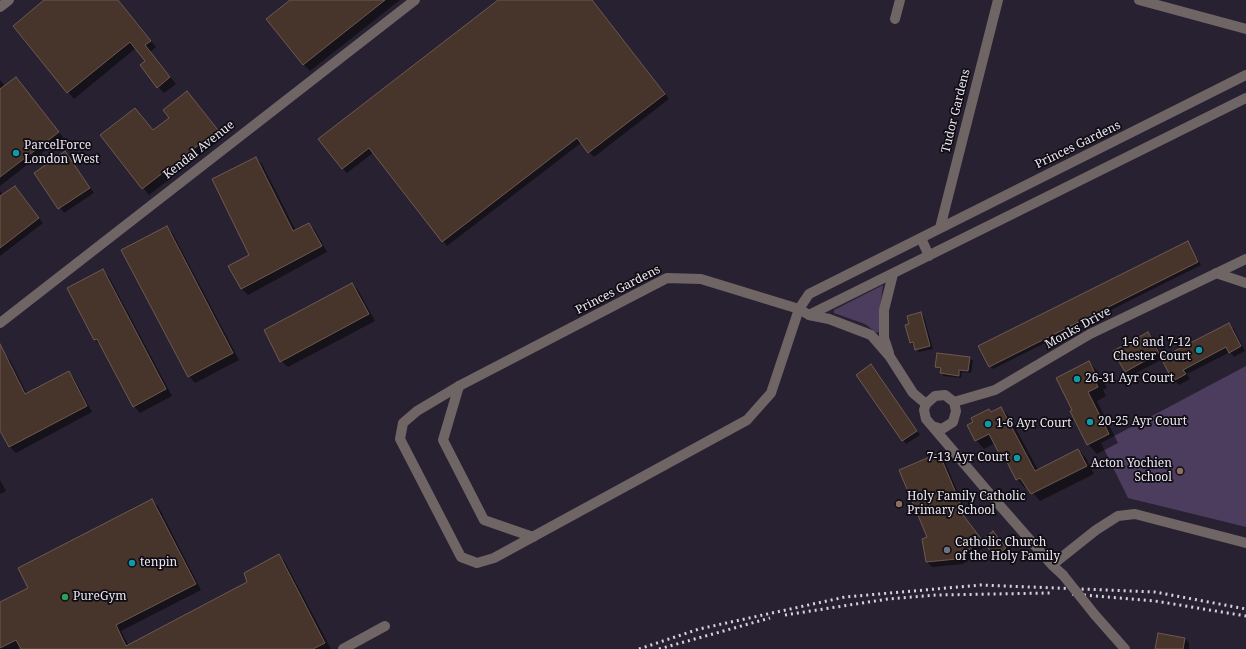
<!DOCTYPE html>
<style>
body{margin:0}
canvas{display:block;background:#282131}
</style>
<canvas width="1246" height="649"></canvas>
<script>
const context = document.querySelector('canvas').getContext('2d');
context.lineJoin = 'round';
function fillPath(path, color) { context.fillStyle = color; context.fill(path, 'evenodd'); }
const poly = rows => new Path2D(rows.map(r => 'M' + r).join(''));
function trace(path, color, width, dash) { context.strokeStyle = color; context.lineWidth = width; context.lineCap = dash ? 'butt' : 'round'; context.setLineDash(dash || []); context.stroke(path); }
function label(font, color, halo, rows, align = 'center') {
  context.font = font + ' "Noto Serif",serif'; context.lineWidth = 3.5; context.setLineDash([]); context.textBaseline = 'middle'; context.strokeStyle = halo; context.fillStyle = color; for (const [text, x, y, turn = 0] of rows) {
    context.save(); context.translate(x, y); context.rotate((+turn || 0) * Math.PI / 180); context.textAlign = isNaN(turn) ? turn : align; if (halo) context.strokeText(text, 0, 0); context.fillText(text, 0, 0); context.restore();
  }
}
const green = poly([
 [883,285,879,317,880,331,877,333,865,324,834,313,834,310],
 [1246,366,1246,527,1128,498,1101,443]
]);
const shadow = poly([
 [46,0,118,0,156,47,150,52,176,84,164,93,158,87,146,61,136,48,74,99,14,26],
 [291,0,400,0,310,71,303,64],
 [499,0,592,0,669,99,594,157,581,143,447,246,374,152,347,173,342,168],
 [16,78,63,137,0,186,0,80,5,86],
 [187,92,224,137,149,195,101,135,135,109,154,131,171,118],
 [65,153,94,193,64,213,35,173],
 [256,158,262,164,296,231,309,224,315,230,327,252,248,295,242,289,230,267,251,256],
 [0,191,3,195,19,192,43,223,0,256],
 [167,227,173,234,239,360,195,383,189,376],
 [1187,242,1201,265,993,369,990,366],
 [103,270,109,277,172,396,140,413,134,406,101,346,95,340],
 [352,284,358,290,375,321,288,367,281,361],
 [921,314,924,317,933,349,919,352,911,343,910,325],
 [1229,324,1234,329,1245,351,1234,357,1230,352,1187,374,1190,379,1179,385,1174,380,1163,359,1130,376,1125,371,1148,333,1153,338,1163,358],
 [4,354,10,360,27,394,68,372,74,378,92,412,16,453,10,447,0,427,0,356],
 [970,358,973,361,971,373,962,372,961,378,944,376,941,373,941,370,936,367],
 [1089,362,1098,372,1107,388,1103,390,1106,396,1097,401,1118,443,1097,454,1088,444,1074,410],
 [857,375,904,412,920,435,906,444],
 [1001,408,1009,416,1038,470,1078,450,1086,458,1094,474,1040,501,1027,486,1025,488,1017,479,1011,467,1002,459,995,443,984,449,976,440,992,413],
 [938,454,944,459,965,510,961,512,983,541,996,535,1008,551,999,559,987,545,963,564,932,567,927,562],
 [0,480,6,491,0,494],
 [151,500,158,506,201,590,121,631,129,646,248,582,279,555,285,562,331,649,22,649,21,647,17,649,0,649,0,604,30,588],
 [1185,638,1189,643,1189,649,1157,649]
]);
const building = poly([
 [44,0,118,0,151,41,145,45,170,77,157,88,140,65,145,61,130,42,67,93,13,26,44,0],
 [290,0,385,0,303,65,266,19,290,0],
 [498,0,592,0,665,94,588,153,577,138,442,242,369,148,342,169,318,139,498,0],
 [16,77,59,132,0,177,0,89,16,77],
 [187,91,218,130,142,189,100,135,135,108,153,130,169,118,163,110,187,91],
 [65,151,90,188,58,209,34,173,65,151],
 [256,157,293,231,309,223,322,246,241,289,228,266,249,255,212,179,256,157],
 [15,186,39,218,0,248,0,196,15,186],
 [167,226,233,353,188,377,121,250,167,226],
 [1188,241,1198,262,989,367,978,346,1188,241],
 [103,269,166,389,133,407,97,339,94,340,67,288,103,269],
 [352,283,369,314,280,362,264,330,352,283],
 [921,312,930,346,915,350,913,342,910,343,905,325,909,324,907,316,921,312],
 [1229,323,1241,346,1229,353,1226,347,1183,370,1186,374,1173,381,1161,358,1229,323],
 [1148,332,1159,353,1125,372,1113,351,1148,332],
 [0,344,25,394,69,371,87,406,9,447,0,431,0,344],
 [937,353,970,357,968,371,959,370,959,376,940,373,941,368,935,367,937,353],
 [1089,361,1098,379,1095,381,1098,387,1088,392,1109,434,1087,445,1070,411,1072,410,1056,378,1089,361],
 [871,364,917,431,902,441,856,375,871,364],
 [1001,407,1035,471,1078,449,1087,466,1031,494,1020,478,1016,480,1005,458,1002,459,989,434,975,441,967,425,973,422,971,418,989,409,991,412,1001,407],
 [939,453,961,505,957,507,982,540,957,559,926,562,922,539,927,537,899,470,939,453],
 [152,499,196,584,116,625,126,646,247,582,244,573,279,554,325,643,313,649,21,649,16,640,0,648,0,602,28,588,18,568,152,499],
 [993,531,1006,548,995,557,982,540,993,531],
 [1158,633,1185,638,1183,649,1155,649,1158,633]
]);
const pedestrian = poly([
 [895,19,900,0],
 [459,386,443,440,484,520,533,537]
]);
const minor = poly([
 [1139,0,1246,29],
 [0,7,9,0],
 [940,228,998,0],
 [921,238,929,256],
 [1216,273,1246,283],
 [809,315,1246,98],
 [0,323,415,0],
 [889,353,884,338,884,310,893,274],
 [954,402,995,390,1090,334,1246,259],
 [954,402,945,395,935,396,926,404,924,410,926,419,995,500,1052,565,1063,575],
 [926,404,913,393,890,357,871,335,829,319,809,315,799,309,701,279,667,278,459,386,417,411,403,423,400,439,461,557,477,563,494,558,747,420,771,393,799,309,809,294,1246,75],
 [932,426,942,429,953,422,956,411,954,402],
 [1052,565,1096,530,1118,516,1135,514,1246,543],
 [1095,615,1125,649],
 [343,649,385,626]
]);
const rail = poly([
 [1072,594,1155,601,1246,616],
 [785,615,888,599,937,595,1050,593],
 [639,649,699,629,845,597,981,585,1155,592,1246,609],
 [659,649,770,618]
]);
const minorBridge = poly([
 [1063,575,1095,615]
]);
const markers = [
 [16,153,4,"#0f9aa8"],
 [1199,350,4,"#0f9aa8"],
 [1077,379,4,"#0f9aa8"],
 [1090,422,4,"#0f9aa8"],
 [988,424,4,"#0f9aa8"],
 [1017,458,4,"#0f9aa8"],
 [1180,471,4,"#8d6e63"],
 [899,504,4,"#8d6e63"],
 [947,550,4,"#6b7280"],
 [132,563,4,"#0f9aa8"],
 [65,597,4,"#2e9e5b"]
];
const streetNames = [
 ["Tudor Gardens",956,111,-76],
 ["Princes Gardens",1078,145,-26],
 ["Kendal Avenue",199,150,-38],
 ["Princes Gardens",618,290,-27],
 ["Monks Drive",1078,328,-29]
];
const poiNames = [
 ["ParcelForce",24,146],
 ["London West",24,160],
 ["1-6 and 7-12",1191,343,"right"],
 ["Chester Court",1191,357,"right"],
 ["26-31 Ayr Court",1085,379],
 ["20-25 Ayr Court",1098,422],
 ["1-6 Ayr Court",996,424],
 ["7-13 Ayr Court",1009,458,"right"],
 ["Acton Yochien",1172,464,"right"],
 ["School",1172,478,"right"],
 ["Holy Family Catholic",907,497],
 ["Primary School",907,511],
 ["Catholic Church",955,543],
 ["of the Holy Family",955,557],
 ["tenpin",140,563],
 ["PureGym",73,597]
];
fillPath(green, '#4c3c5e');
fillPath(shadow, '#0007');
fillPath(building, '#47352c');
trace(building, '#6d5950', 1);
trace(pedestrian, '#706565', 10);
trace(minor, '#706565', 10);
trace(rail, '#d7d3dd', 3, [2, 4]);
trace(minorBridge, '#706565', 10);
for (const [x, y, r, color] of markers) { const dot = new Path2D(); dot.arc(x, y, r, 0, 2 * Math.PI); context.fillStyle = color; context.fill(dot); trace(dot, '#0f0c13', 1.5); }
label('12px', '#ece8f2', '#0f0c13', streetNames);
label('12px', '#ece8f2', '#0f0c13', poiNames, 'left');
</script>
